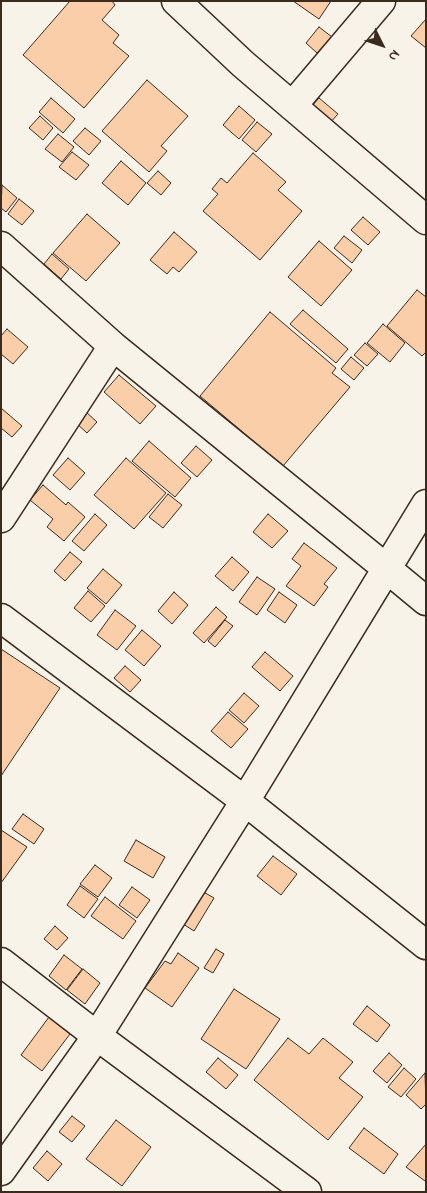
<!DOCTYPE html>
<style>
body{margin:0}
#map{position:relative;width:427px;height:1193px;overflow:hidden;background:#f7f3e8;font-family:"Indie Flower",sans-serif}
canvas{display:block}
.frame{position:absolute;inset:0;border:2px solid #3b2a1e;pointer-events:none}
.north{position:absolute;left:357px;top:20px;width:50px;height:50px;-webkit-text-stroke:4px #f7f3e8;paint-order:stroke;rotate:131deg;font-size:14px;font-weight:700;line-height:20px;text-align:center;color:#3b2a1e}
.north::after{content:'';display:block;margin:auto;width:18px;height:22px;background:#3b2a1e;clip-path:polygon(50% 0,100% 100%,50% 72%,0 100%)}
</style>
<div id="map">
<canvas width="427" height="1193"></canvas>
<div class="frame"></div>
<div class="north">N</div>
</div>
<script>
const context = document.querySelector('canvas').getContext('2d');
context.lineJoin = 'round';
function fillPath(path, color) { context.fillStyle = color; context.fill(path, 'evenodd'); }
const poly = rows => new Path2D(rows.map(r => 'M' + r).join(''));
function trace(path, color, width, dash) { context.strokeStyle = color; context.lineWidth = width; context.lineCap = dash ? 'butt' : 'round'; context.setLineDash(dash || []); context.stroke(path); }
const building = poly([
 [70,1,112,1,115,5,102,20,119,35,113,43,129,56,84,108,23,55,70,1],
 [293,1,331,1,319,19,293,1],
 [426,19,426,48,411,36,426,19],
 [319,27,332,37,317,53,306,43,319,27],
 [147,80,188,116,161,146,167,151,149,172,102,131,147,80],
 [51,98,75,119,63,133,39,112,51,98],
 [319,98,338,114,329,124,310,108,319,98],
 [239,106,255,120,239,139,223,125,239,106],
 [40,116,53,128,43,140,29,128,40,116],
 [257,122,272,134,256,152,242,140,257,122],
 [85,128,101,141,89,155,73,141,85,128],
 [58,134,74,147,62,162,45,149,58,134],
 [72,152,89,165,76,180,59,167,72,152],
 [253,153,286,182,278,190,302,211,260,260,203,211,218,194,212,189,221,178,227,183,253,153],
 [121,161,146,183,128,205,102,183,121,161],
 [158,171,171,183,161,195,147,183,158,171],
 [2,185,17,198,6,212,1,208,2,185],
 [19,199,34,211,22,225,8,214,19,199],
 [87,214,120,243,86,281,53,253,87,214],
 [363,217,380,232,368,245,351,230,363,217],
 [174,232,197,252,179,272,173,267,167,274,150,260,174,232],
 [344,236,362,250,352,263,334,248,344,236],
 [319,241,352,270,321,306,288,277,319,241],
 [52,254,69,269,61,279,44,264,52,254],
 [417,290,426,297,426,352,422,356,387,326,417,290],
 [303,310,348,349,336,363,290,324,303,310],
 [270,312,336,368,332,373,350,387,283,466,200,396,270,312],
 [383,324,405,343,390,362,367,343,383,324],
 [7,329,28,347,13,364,1,354,1,336,7,329],
 [365,343,378,354,367,366,354,355,365,343],
 [351,357,364,368,354,380,341,369,351,357],
 [119,375,156,406,140,424,104,392,119,375],
 [1,408,22,426,12,437,1,428,1,408],
 [85,411,97,422,87,433,75,422,85,411],
 [149,441,191,478,175,497,132,461,149,441],
 [196,446,212,460,197,477,181,463,196,446],
 [68,458,85,473,70,490,53,475,68,458],
 [126,458,166,493,134,529,94,495,126,458],
 [43,485,66,505,68,502,85,517,64,541,47,527,53,519,30,500,43,485],
 [168,494,182,505,163,528,149,517,168,494],
 [95,514,107,525,84,551,72,541,95,514],
 [268,514,288,531,272,548,253,532,268,514],
 [304,543,337,568,324,584,328,587,314,606,286,586,301,566,292,559,304,543],
 [70,552,82,562,65,581,54,571,70,552],
 [232,557,249,572,233,591,215,576,232,557],
 [103,569,122,585,106,604,87,588,103,569],
 [257,577,275,589,257,615,239,602,257,577],
 [88,591,105,606,91,622,74,608,88,591],
 [174,592,188,605,172,624,158,611,174,592],
 [279,592,297,605,285,623,267,610,279,592],
 [216,607,227,617,204,643,193,633,216,607],
 [115,610,136,626,117,650,97,635,115,610],
 [225,620,233,626,215,647,208,641,225,620],
 [142,630,161,646,144,666,125,650,142,630],
 [1,649,60,688,1,776,1,649],
 [265,652,293,676,280,691,252,667,265,652],
 [125,666,141,680,130,692,114,678,125,666],
 [244,693,259,706,244,723,229,710,244,693],
 [228,712,248,729,231,748,211,731,228,712],
 [23,814,44,829,34,844,12,829,23,814],
 [1,830,27,847,1,883,1,830],
 [136,840,165,857,153,878,124,861,136,840],
 [273,856,297,874,281,895,257,876,273,856],
 [95,865,112,878,98,897,80,884,95,865],
 [80,886,98,899,84,918,67,905,80,886],
 [132,887,150,900,137,918,119,905,132,887],
 [200,890,214,898,194,931,180,922,200,890],
 [105,897,136,921,123,939,91,916,105,897],
 [55,926,68,938,57,950,44,939,55,926],
 [216,949,224,954,213,973,204,968,216,949],
 [178,953,199,968,172,1007,145,988,165,961,171,964,178,953],
 [64,955,82,969,66,990,49,976,64,955],
 [83,969,100,983,85,1004,67,990,83,969],
 [234,989,280,1019,246,1069,201,1039,234,989],
 [367,1006,390,1025,377,1042,353,1024,367,1006],
 [49,1017,70,1034,42,1071,21,1055,49,1017],
 [288,1038,309,1054,323,1038,353,1062,339,1078,363,1097,328,1140,254,1080,288,1038],
 [389,1053,402,1065,387,1083,373,1071,389,1053],
 [218,1058,238,1075,226,1089,206,1072,218,1058],
 [404,1068,416,1079,401,1097,388,1087,404,1068],
 [425,1073,426,1104,421,1109,406,1095,425,1073],
 [72,1116,85,1126,72,1142,59,1132,72,1116],
 [116,1120,151,1147,122,1186,86,1159,116,1120],
 [364,1128,398,1154,384,1174,349,1148,364,1128],
 [426,1144,426,1181,425,1181,406,1167,426,1144],
 [47,1151,62,1164,48,1181,33,1168,47,1151]
]);
const minor = poly([
 [176,1,243,64,426,220],
 [292,106,381,1],
 [1,246,113,346,386,568,426,601],
 [1,518,113,346],
 [1,618,245,801,426,945],
 [1,962,97,1036,307,1192],
 [1,1171,97,1036,245,801,426,504]
]);
fillPath(building, '#f9cea8');
trace(building, '#3b2a1e', 1);
trace(minor, '#3b2a1e', 31);
trace(minor, '#f7f3e8', 28);
</script>
